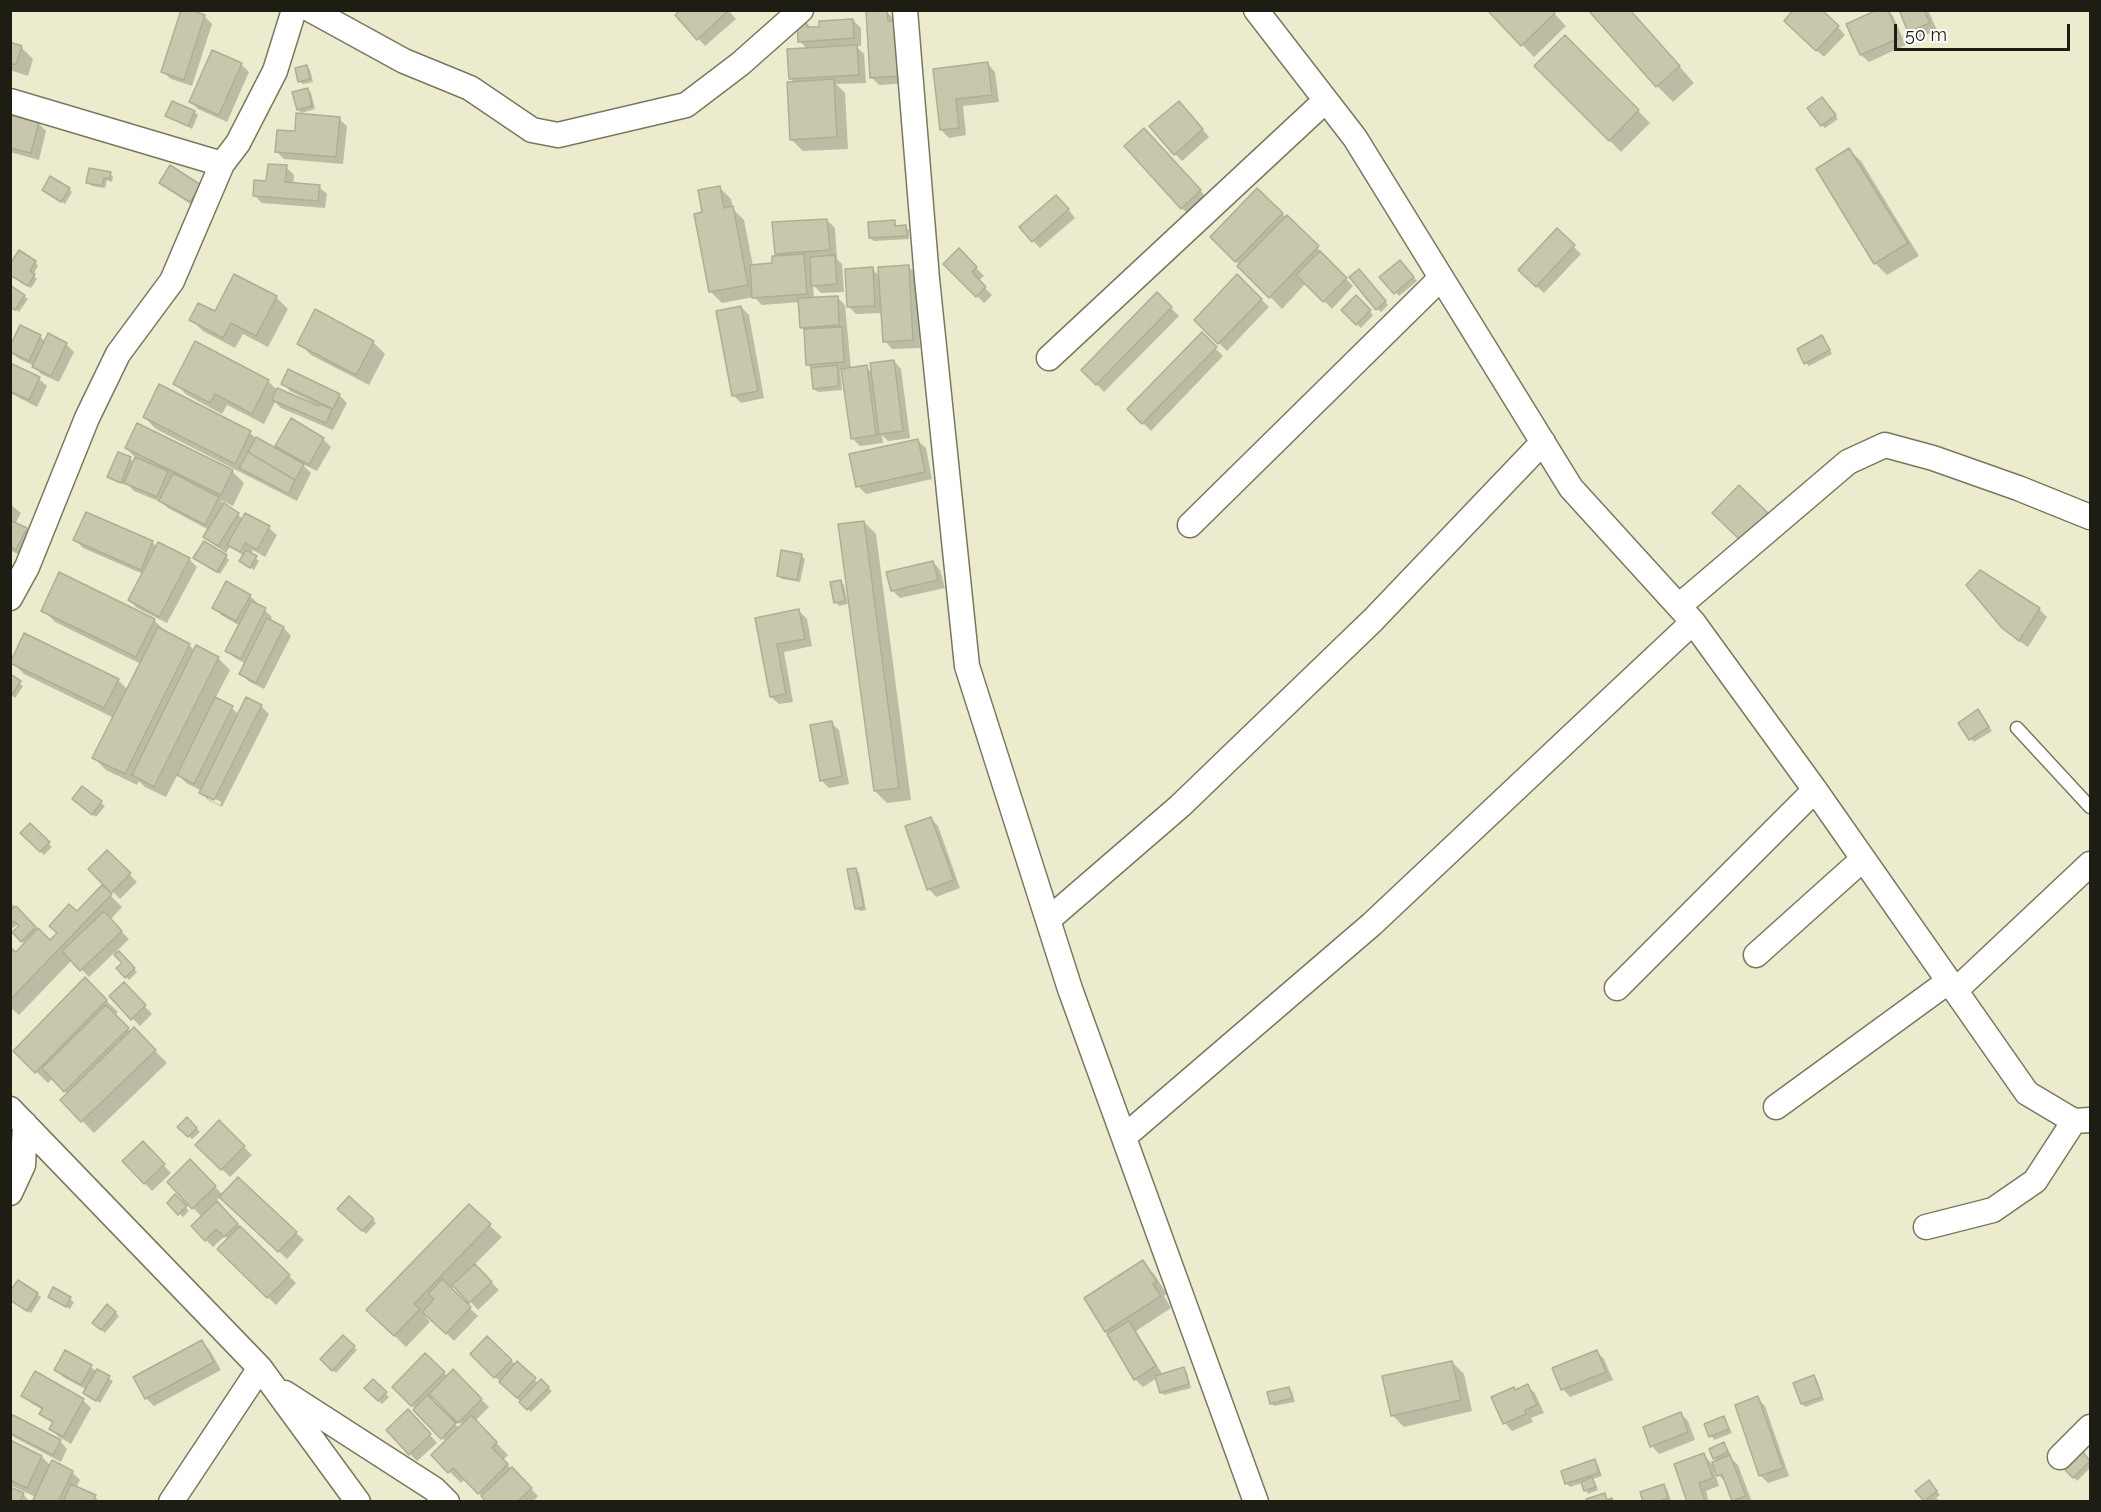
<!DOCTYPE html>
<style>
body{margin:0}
#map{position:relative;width:2101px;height:1512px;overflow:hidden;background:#ecebce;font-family:Raleway,sans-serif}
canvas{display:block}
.frame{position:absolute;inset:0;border:12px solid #1e1d13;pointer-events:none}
.scale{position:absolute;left:1894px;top:24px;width:176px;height:27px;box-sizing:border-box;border:3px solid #1e1d13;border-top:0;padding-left:8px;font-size:18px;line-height:21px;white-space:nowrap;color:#1e1d13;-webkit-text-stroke:4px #fff;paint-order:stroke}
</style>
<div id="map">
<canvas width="2101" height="1512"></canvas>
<div class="frame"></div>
<div class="scale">50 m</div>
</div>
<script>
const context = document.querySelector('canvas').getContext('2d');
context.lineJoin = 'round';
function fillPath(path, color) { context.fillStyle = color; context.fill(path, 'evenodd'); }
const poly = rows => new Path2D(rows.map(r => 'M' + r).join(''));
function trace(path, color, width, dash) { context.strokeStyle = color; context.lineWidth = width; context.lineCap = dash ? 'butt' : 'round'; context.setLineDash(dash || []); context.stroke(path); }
const shadow = poly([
 [728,10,736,19,705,46,698,38],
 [1489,10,1551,10,1566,26,1534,57],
 [1630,10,1694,83,1673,102,1657,86],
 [1888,10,1893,16,1906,45,1869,62,1861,55],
 [1901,10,1928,10,1937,30,1917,39,1909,32],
 [887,12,894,19,909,83,879,85,871,77],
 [204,16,212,24,192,86,171,79,163,72],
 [853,20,861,28,861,46,856,46,864,54,866,83,836,84,845,93,848,149,803,151,791,139,795,83,791,79,807,49,800,41,806,22,812,29],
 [1838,27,1845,35,1824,57,1793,29],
 [1565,37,1650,123,1621,152,1536,66],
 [10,43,21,47,33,59,28,76,10,70],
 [241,64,249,72,227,122,198,109,191,102],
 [988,64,995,72,999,102,963,106,966,135,949,138,941,130,934,71],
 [307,67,310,70,313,82,303,84,299,81],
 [307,90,311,93,315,109,301,113,298,109],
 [1825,102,1838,119,1825,128,1822,125],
 [1186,110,1209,137,1182,161,1175,154],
 [194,112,198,115,192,129,167,115],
 [10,116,39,124,46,131,39,160,10,152],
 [339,119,347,126,343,164,284,159,276,151,296,133],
 [1151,138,1208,199,1189,215,1182,208],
 [1849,150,1861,161,1919,256,1887,275,1875,263,1818,170],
 [286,167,294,175,293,185,319,187,327,194,325,208,262,203,254,195],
 [110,173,113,177,112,182,107,180,105,188,92,186,88,182],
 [161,182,200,186,198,209,169,190],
 [719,187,731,199,733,209,744,220,753,266,774,265,780,257,776,253,827,220,835,228,837,259,842,264,844,292,821,293,813,285,814,299,837,297,845,305,851,369,866,367,873,374,894,361,901,369,910,438,888,441,882,435,883,443,860,446,852,438,843,370,840,370,842,390,818,392,814,389,812,369,807,364,805,331,801,327,800,302,762,305,754,297,722,303,710,291,704,213],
 [69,189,72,192,65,204,47,193],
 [1258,190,1329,259,1328,261,1353,286,1332,309,1306,283,1282,309,1212,237],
 [1064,204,1075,218,1040,248,1033,241],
 [894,222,898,227,905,227,909,230,909,239,874,241,870,238],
 [1557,230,1581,254,1544,293,1520,270],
 [959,250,984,276,978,281,992,295,984,303,945,264],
 [35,262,38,266,33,275,37,279,31,288,10,275],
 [1400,262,1417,281,1399,296,1381,277],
 [908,266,916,274,920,348,892,349,885,341,883,313,856,314,849,307,872,269,881,277],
 [1362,274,1388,305,1381,312,1377,309],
 [1238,276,1269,307,1227,351,1196,320],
 [1157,294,1179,316,1104,392,1083,370],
 [24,296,28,299,19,312,10,306],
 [276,297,288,309,268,347,243,334,235,348,203,331,191,319],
 [1356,297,1373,315,1361,328,1343,310],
 [741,307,749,315,764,398,741,403,733,395],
 [1202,335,1223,356,1151,431,1129,409],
 [40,336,45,342,66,344,74,352,59,382,41,374,34,366,18,358,10,351],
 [1822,337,1832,354,1809,366,1806,363],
 [373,342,385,354,369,385,311,355,299,343],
 [10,364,39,379,47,386,37,407,10,393],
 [268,381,278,391,311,404,312,402,290,391,283,383,339,395,347,403,333,430,281,408,275,402,264,424,227,405,222,414,187,395,175,383],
 [160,386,250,433,256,438,287,455,277,445,323,439,331,447,317,471,302,464,311,473,297,501,156,429,144,417],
 [137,425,232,471,244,483,233,506,220,500,243,519,269,528,277,535,265,557,253,550,251,554,259,561,254,570,241,561,244,556,230,546,226,553,213,544,205,537,209,530,168,508,163,503,134,491,126,483,125,485,109,477,119,454,130,459,135,463,136,458,126,448],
 [918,441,926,448,932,479,866,494,858,486],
 [10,504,21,513,15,524,26,529,33,537,24,557,10,550],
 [864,522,876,534,911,800,887,803,875,791],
 [75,540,152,542,157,547,189,559,197,567,167,623,137,608,129,600,143,574,83,548],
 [801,556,805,559,800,582,782,579,778,575],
 [226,557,229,560,220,574,199,561],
 [933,562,940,570,945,588,900,598,892,590],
 [841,582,844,585,848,604,839,606,836,602],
 [250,596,272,617,270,621,284,628,291,636,264,689,248,681,241,673,246,664,235,658,227,651,240,626,221,615,214,607],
 [2039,609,2047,617,2028,647,2012,636],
 [43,610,154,620,166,632,189,645,195,651,218,658,230,670,215,699,232,708,239,715,261,706,269,714,222,807,208,800,201,792,202,791,186,783,178,774,166,797,145,787,139,781,137,785,106,770,94,758,114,718,24,674,12,662,118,680,128,690,141,664,55,622],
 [208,795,221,802,220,805,208,799],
 [799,611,807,619,812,646,784,652,793,702,779,704,771,697,757,619],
 [10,676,23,686,15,698,10,694],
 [1981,715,1992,731,1974,742,1971,739],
 [831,723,839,730,849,784,829,788,821,780],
 [82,788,105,806,96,817,77,803],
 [930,818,938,826,960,888,936,897,929,889],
 [30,825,52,847,44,855,22,833],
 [107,852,137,882,120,899,90,869],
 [855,869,859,873,866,910,860,911,856,908],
 [102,887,122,907,110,920,129,939,117,951,137,972,129,980,118,968,124,963,114,953,89,977,72,960,19,1015,10,1007,10,949,16,954,25,944,14,932,21,927,18,924,13,928,10,926,10,902,50,942],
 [85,980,118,1012,115,1016,131,1032,134,1029,167,1063,94,1133,62,1100,68,1094,53,1078,48,1083,15,1051],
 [124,984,152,1014,140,1026,111,996],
 [187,1119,200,1132,192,1139,179,1127],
 [219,1122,252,1155,230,1177,197,1145],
 [143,1143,171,1173,152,1191,124,1161],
 [190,1161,223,1195,296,1233,304,1240,287,1259,221,1196,215,1202,296,1283,276,1305,219,1249,228,1239,225,1236,213,1247,206,1240,202,1217,193,1208],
 [175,1196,189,1211,183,1217,169,1203],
 [349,1198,376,1223,366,1234,339,1209],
 [469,1206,502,1237,474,1265,499,1290,478,1310,455,1285,450,1290,478,1316,454,1341,427,1314,425,1316,430,1322,406,1347,368,1310],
 [1142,1262,1154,1274,1167,1294,1164,1296,1171,1308,1136,1331,1163,1375,1184,1369,1187,1372,1191,1388,1164,1395,1161,1392,1157,1378,1143,1387,1135,1379,1106,1331],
 [53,1289,74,1302,70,1309,50,1297],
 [37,1294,41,1297,31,1313,12,1301],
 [108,1306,119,1316,105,1333,94,1323],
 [343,1337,357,1350,336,1373,322,1359],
 [487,1338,516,1365,517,1364,539,1384,541,1381,552,1391,531,1412,472,1354],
 [202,1342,209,1349,221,1370,154,1406,146,1398,135,1377],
 [66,1352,113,1381,100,1403,89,1396,85,1393,87,1390,63,1377,56,1369],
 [1597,1352,1604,1359,1613,1380,1570,1397,1563,1389],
 [425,1355,448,1377,453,1372,489,1407,475,1421,508,1455,503,1460,538,1496,533,1502,488,1502,465,1479,461,1483,433,1455,446,1442,394,1387],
 [435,1397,463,1426,460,1429,431,1401],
 [1452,1362,1464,1374,1472,1411,1404,1427,1392,1415],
 [1814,1376,1817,1380,1824,1400,1805,1407,1802,1404],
 [373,1381,389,1397,382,1404,366,1388],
 [1527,1386,1535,1393,1544,1413,1531,1418,1533,1422,1512,1431,1505,1423,1516,1391],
 [1289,1388,1292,1392,1295,1402,1274,1406,1271,1403],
 [23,1395,83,1400,91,1408,71,1444,59,1437,51,1429,54,1424,41,1414,43,1410,31,1403],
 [1757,1398,1765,1406,1789,1476,1768,1483,1760,1475],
 [1680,1413,1688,1421,1695,1440,1659,1454,1652,1446,1645,1428],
 [10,1415,60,1441,67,1449,61,1462,14,1437,10,1434],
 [1724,1418,1732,1433,1714,1440,1706,1425],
 [416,1419,437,1443,417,1461,410,1454],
 [10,1442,42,1457,51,1466,72,1472,80,1480,76,1488,95,1497,100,1502,34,1502,36,1497,10,1485],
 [1724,1444,1727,1448,1731,1455,1729,1456,1738,1465,1752,1502,1735,1502,1726,1483,1714,1470,1719,1486,1706,1491,1709,1502,1688,1502,1704,1455,1712,1464,1718,1462,1714,1458],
 [2083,1454,2090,1462,2090,1471,2089,1469,2077,1481,2067,1470],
 [1595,1461,1598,1465,1602,1476,1593,1479,1598,1490,1588,1494,1582,1483,1570,1487,1566,1483],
 [1932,1485,1940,1495,1936,1498,1940,1502,1926,1502,1917,1491],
 [1663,1486,1667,1489,1671,1501,1645,1502],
 [23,1494,30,1502,10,1502]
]);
const building = poly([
 [181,10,191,10,205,15,184,80,161,72,181,10],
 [680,10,729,10,697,40,675,15,680,10],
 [887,10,888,21,899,21,902,76,870,78,866,11,887,10],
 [1487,10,1553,10,1555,13,1521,46,1487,10],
 [1588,10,1630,10,1680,66,1656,87,1588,10],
 [1793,10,1822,10,1839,26,1816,51,1784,21,1793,10],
 [1877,10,1888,10,1900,38,1860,55,1846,24,1877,10],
 [1899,10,1924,10,1930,23,1908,32,1899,10],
 [853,19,854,38,798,42,797,21,806,21,807,27,819,27,819,21,853,19],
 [1565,35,1639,110,1609,141,1534,66,1565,35],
 [10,42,22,46,16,65,10,63,10,42],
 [857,45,859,75,789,79,787,49,857,45],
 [212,50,242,63,219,115,189,102,212,50],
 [988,62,992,95,956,99,959,128,940,130,933,69,988,62],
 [307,65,310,79,298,82,295,68,307,65],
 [834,79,837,137,790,140,787,82,834,79],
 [308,88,312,106,297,110,292,92,308,88],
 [1822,97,1836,115,1821,126,1807,108,1822,97],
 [172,101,195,111,188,126,165,116,172,101],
 [1179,101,1203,129,1174,155,1149,126,1179,101],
 [296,113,340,117,336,157,275,152,277,130,295,131,296,113],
 [10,115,39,122,31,153,10,148,10,115],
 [1144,128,1201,190,1181,209,1124,146,1144,128],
 [1849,148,1908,243,1874,264,1816,169,1849,148],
 [268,164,287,165,285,182,320,185,318,201,253,196,254,180,266,181,268,164],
 [170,165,201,185,190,202,159,183,170,165],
 [89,168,111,172,109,179,104,178,102,186,86,183,89,168],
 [50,176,70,188,61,202,42,190,50,176],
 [720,186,724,208,733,206,748,285,709,292,694,214,702,212,698,190,720,186],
 [1257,188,1283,213,1235,262,1210,237,1257,188],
 [1056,195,1069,209,1032,242,1019,227,1056,195],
 [1287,215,1319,246,1269,298,1237,266,1287,215],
 [827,219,830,250,775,254,772,222,827,219],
 [895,220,895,226,906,225,907,236,869,238,868,222,895,220],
 [1557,228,1575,245,1536,287,1518,270,1557,228],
 [959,248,977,267,972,272,986,287,976,297,943,264,959,248],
 [19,250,36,261,30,271,35,274,28,286,10,275,10,264,19,250],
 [1320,251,1347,278,1323,302,1296,275,1320,251],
 [804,254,807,294,752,298,750,265,772,263,772,256,804,254],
 [835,255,837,284,811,286,810,257,835,255],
 [1400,260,1414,277,1394,294,1379,277,1400,260],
 [909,265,913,340,883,342,878,267,909,265],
 [873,267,875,306,847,307,845,269,873,267],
 [1359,269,1386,301,1376,310,1349,277,1359,269],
 [234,274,277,296,256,336,231,323,223,338,189,320,198,303,215,311,234,274],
 [1237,274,1262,299,1218,344,1194,320,1237,274],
 [10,285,25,295,15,310,10,307,10,285],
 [1157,292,1172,307,1096,385,1081,370,1157,292],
 [1356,295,1371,310,1356,325,1341,310,1356,295],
 [838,296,839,325,800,328,798,298,838,296],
 [741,306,758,391,732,396,716,311,741,306],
 [315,309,374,341,356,375,297,344,315,309],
 [20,325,41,335,29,361,10,352,10,346,20,325],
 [842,327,844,362,806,365,804,329,842,327],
 [1202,332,1217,347,1142,424,1127,409,1202,332],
 [48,333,67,343,51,376,32,367,48,333],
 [1822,335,1830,350,1804,364,1797,349,1822,335],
 [195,341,269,380,252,414,215,394,210,403,173,384,195,341],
 [894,360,903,431,879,434,870,363,894,360],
 [10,363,40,377,29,400,10,391,10,363],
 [837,365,839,386,813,389,811,368,837,365],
 [867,365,876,435,851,439,841,369,867,365],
 [288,369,340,394,333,409,281,384,288,369],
 [159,384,251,431,235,464,143,417,159,384],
 [277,388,319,406,320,404,332,409,326,423,272,400,277,388],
 [291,418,324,438,309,465,275,446,291,418],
 [137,423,233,470,221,495,125,448,137,423],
 [256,437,304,464,295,480,248,452,256,437],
 [918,439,925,472,856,487,849,454,918,439],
 [118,452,131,457,121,483,107,477,118,452],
 [248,452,295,480,289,494,239,468,248,452],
 [135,457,168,471,157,497,124,483,135,457],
 [173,473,219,497,205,525,159,501,173,473],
 [1739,485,1768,513,1741,541,1712,513,1739,485],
 [224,503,239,513,218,546,203,537,224,503],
 [86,512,153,541,141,570,73,540,86,512],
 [245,513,270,526,257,550,245,543,240,552,227,545,245,513],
 [10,520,27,528,16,550,10,547,10,520],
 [864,521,899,788,874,791,838,524,864,521],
 [204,541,227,555,217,572,193,558,204,541],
 [158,542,190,558,159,617,128,600,158,542],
 [246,550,257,556,250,568,239,561,246,550],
 [781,550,802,554,797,580,777,576,781,550],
 [933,561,938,580,891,591,886,572,933,561],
 [1980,570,2040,608,2019,641,2002,628,1966,585,1980,570],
 [59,572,155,619,136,657,41,611,59,572],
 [841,580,845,601,834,603,830,582,841,580],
 [226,581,251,595,236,621,212,608,226,581],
 [251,601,266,608,241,659,225,651,251,601],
 [799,609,805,639,777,644,786,694,770,697,755,618,799,609],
 [267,618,284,627,256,683,239,674,267,618],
 [158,627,190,644,125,774,92,758,158,627],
 [24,633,119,679,104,708,10,663,24,633],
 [196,645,219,657,154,787,132,775,196,645],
 [10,674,21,681,11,696,10,695,10,674],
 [215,697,233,706,194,784,177,775,215,697],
 [246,697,262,705,214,800,199,793,246,697],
 [1978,709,1989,727,1969,740,1958,723,1978,709],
 [832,721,842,776,820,781,810,725,832,721],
 [82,786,102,801,92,815,72,799,82,786],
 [931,817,954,880,927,890,905,826,931,817],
 [30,823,50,842,40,852,20,833,30,823],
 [107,850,131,873,111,893,88,869,107,850],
 [856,868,864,907,855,909,847,869,856,868],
 [102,885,112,894,10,1000,10,947,16,952,38,928,50,940,57,933,49,926,69,904,77,911,102,885],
 [16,906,36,927,21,942,12,932,19,926,14,921,10,924,10,911,16,906],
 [104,911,122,931,80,971,62,951,104,911],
 [119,951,135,968,125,978,116,968,122,963,114,955,119,951],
 [85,977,107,1000,35,1073,13,1051,85,977],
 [124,982,146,1005,131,1020,109,996,124,982],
 [106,1005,129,1028,64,1092,42,1068,106,1005],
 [134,1027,156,1050,81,1122,60,1100,134,1027],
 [187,1117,197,1128,188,1137,177,1127,187,1117],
 [219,1120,245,1146,221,1170,195,1145,219,1120],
 [143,1141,165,1164,144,1184,122,1161,143,1141],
 [190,1159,216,1186,192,1209,167,1182,190,1159],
 [238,1177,297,1232,278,1252,219,1197,238,1177],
 [175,1194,187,1206,178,1215,167,1203,175,1194],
 [349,1196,374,1219,362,1231,337,1209,349,1196],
 [217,1201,238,1224,224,1237,216,1229,205,1241,191,1226,217,1201],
 [469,1204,491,1224,414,1304,420,1309,394,1336,366,1310,469,1204],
 [240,1226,290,1275,267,1298,217,1249,240,1226],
 [1143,1260,1157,1282,1153,1284,1161,1296,1105,1332,1084,1298,1143,1260],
 [475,1264,492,1282,469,1303,452,1285,475,1264],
 [442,1279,471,1307,446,1334,422,1312,434,1299,428,1294,442,1279],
 [18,1280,38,1293,27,1311,10,1300,10,1291,18,1280],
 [53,1287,71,1297,66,1307,48,1297,53,1287],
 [107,1304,116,1312,101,1330,92,1323,107,1304],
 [1129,1321,1156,1366,1134,1380,1107,1334,1129,1321],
 [343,1335,355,1346,332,1371,320,1359,343,1335],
 [487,1336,512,1360,494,1378,470,1354,487,1336],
 [202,1340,214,1362,145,1399,133,1377,202,1340],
 [65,1350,92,1365,81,1385,54,1370,65,1350],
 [1597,1350,1606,1372,1561,1390,1552,1368,1597,1350],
 [425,1353,445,1372,411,1406,392,1387,425,1353],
 [517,1361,536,1378,517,1398,499,1382,517,1361],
 [1452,1361,1461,1400,1391,1416,1382,1376,1452,1361],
 [1184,1367,1189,1384,1160,1393,1155,1376,1184,1367],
 [97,1369,110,1376,96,1401,83,1393,97,1369],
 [453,1369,482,1399,458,1423,429,1394,453,1369],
 [35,1371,84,1399,63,1437,49,1429,53,1422,39,1414,43,1408,21,1396,35,1371],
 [1814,1375,1822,1397,1801,1404,1793,1383,1814,1375],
 [373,1379,387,1392,378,1401,364,1388,373,1379],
 [541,1379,549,1387,527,1410,519,1402,541,1379],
 [1528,1384,1537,1405,1525,1410,1526,1414,1503,1424,1491,1397,1514,1387,1515,1390,1528,1384],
 [1289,1387,1292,1398,1270,1404,1267,1392,1289,1387],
 [427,1395,456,1423,441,1439,413,1410,427,1395],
 [1758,1396,1783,1468,1759,1476,1735,1405,1758,1396],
 [408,1409,431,1434,409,1455,386,1430,408,1409],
 [1681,1412,1688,1432,1650,1447,1643,1427,1681,1412],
 [13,1415,61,1440,53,1455,10,1433,10,1419,13,1415],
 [471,1415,497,1442,492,1448,508,1464,478,1494,453,1468,448,1473,431,1455,471,1415],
 [1724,1416,1729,1429,1709,1437,1704,1424,1724,1416],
 [10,1440,42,1456,27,1488,10,1480,10,1440],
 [1724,1442,1728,1452,1713,1459,1709,1449,1724,1442],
 [2083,1452,2090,1461,2073,1478,2065,1470,2083,1452],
 [1704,1453,1713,1478,1699,1483,1705,1502,1687,1502,1674,1464,1704,1453],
 [1730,1455,1746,1496,1732,1501,1722,1474,1717,1476,1712,1462,1730,1455],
 [1595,1459,1599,1473,1565,1484,1561,1471,1595,1459],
 [52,1460,73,1471,58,1502,32,1502,52,1460],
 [512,1467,532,1488,517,1502,486,1502,481,1496,512,1467],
 [1592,1477,1596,1487,1584,1491,1581,1482,1592,1477],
 [1929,1480,1937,1491,1924,1501,1915,1491,1929,1480],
 [71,1484,96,1495,93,1502,63,1502,71,1484],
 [1664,1484,1668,1498,1657,1502,1643,1502,1640,1492,1664,1484],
 [10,1487,24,1493,20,1502,10,1502,10,1487],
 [1605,1493,1607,1500,1612,1498,1613,1502,1587,1502,1586,1499,1605,1493]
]);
const service = poly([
 [2017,728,2090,807]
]);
const minor = poly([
 [311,10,404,61,470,88,532,130,558,135,686,105,740,64,801,10],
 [905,10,927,279,967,666,1070,989,1256,1502],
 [1256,10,1355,138,1571,488,1693,622,1815,790,2027,1093,2074,1121,2090,1120],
 [10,101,222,164],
 [1049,358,1325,101],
 [1190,525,1441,278],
 [10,598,27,567,87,418,118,354,172,281,222,164,238,143,275,71,294,10],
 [1679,606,1848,462,1885,445,1933,458,2018,488,2090,517],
 [1048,920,1180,806,1373,620,1543,442],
 [1756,955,1863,859],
 [1617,988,1815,790],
 [1956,990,2090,864],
 [1776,1107,1949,981],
 [10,1109,260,1368,358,1502],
 [1124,1137,1372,924,1693,622],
 [10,1193,23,1165,25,1124],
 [1926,1227,1993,1210,2035,1181,2074,1121],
 [285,1393,434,1489,447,1502],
 [2060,1457,2090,1427],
 [171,1502,260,1368]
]);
fillPath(shadow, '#0003');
fillPath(building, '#c8c7ab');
trace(building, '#afae93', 1.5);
trace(service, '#79785e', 15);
trace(minor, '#79785e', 27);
trace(service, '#fff', 12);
trace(minor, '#fff', 24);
</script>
